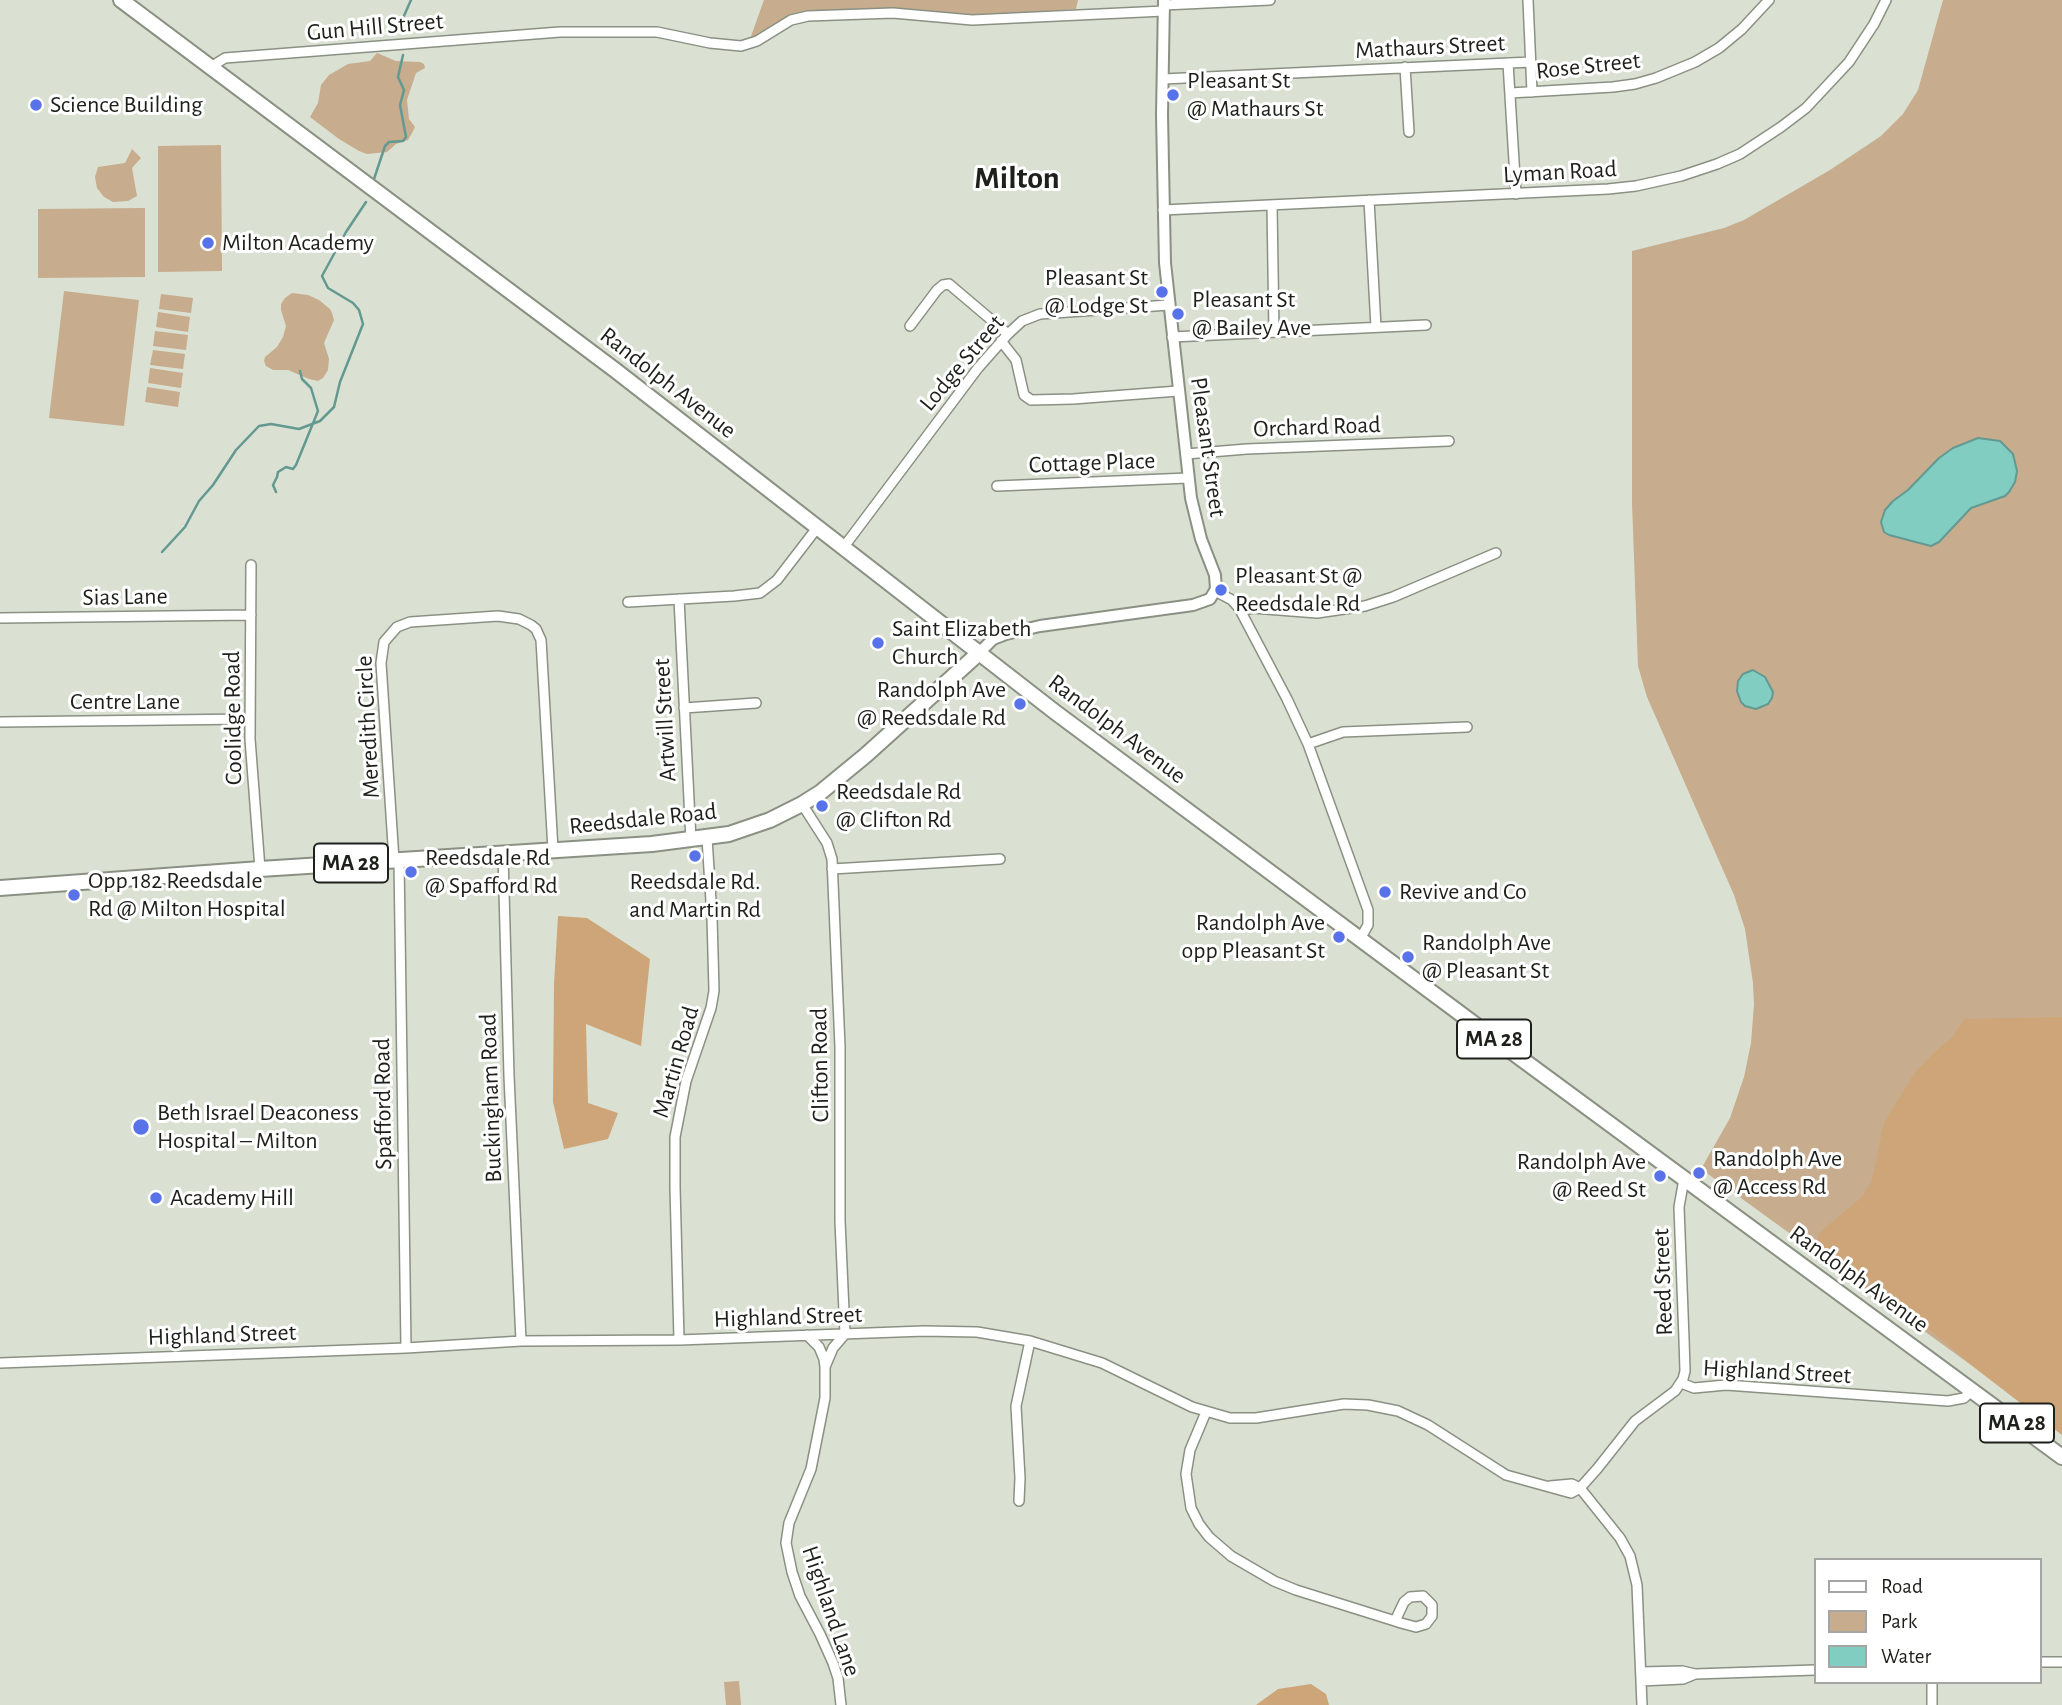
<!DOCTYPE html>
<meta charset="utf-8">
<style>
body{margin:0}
#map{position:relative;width:2062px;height:1705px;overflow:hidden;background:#dae1d2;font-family:"Alegreya Sans",sans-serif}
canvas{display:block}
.legend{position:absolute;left:1814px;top:1558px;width:228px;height:126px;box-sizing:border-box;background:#fff;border:2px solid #a5a6a4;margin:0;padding:9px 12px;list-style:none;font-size:21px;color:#1e201b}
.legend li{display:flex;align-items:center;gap:14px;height:35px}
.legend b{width:35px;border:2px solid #a5a6a4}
</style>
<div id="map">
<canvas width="2062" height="1705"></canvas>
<ul class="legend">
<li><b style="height:9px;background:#fff"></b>Road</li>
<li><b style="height:19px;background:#c7ac8d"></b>Park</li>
<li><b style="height:19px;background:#81cdc2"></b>Water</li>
</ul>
</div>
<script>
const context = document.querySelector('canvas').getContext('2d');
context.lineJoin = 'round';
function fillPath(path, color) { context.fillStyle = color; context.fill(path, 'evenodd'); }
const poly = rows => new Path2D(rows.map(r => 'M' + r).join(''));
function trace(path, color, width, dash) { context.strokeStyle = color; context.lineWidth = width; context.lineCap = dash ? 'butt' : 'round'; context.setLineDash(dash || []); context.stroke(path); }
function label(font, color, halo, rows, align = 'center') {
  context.font = font + ' "Alegreya Sans",sans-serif'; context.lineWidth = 6; context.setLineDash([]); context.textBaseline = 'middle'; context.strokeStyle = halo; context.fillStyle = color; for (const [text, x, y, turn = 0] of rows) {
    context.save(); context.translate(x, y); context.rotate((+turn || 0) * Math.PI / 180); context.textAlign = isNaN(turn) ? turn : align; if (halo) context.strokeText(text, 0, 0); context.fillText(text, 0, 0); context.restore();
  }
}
const green = poly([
 [764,0,1078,0,1076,9,982,15,945,15,894,9,806,12,785,18,750,39],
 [1943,0,2062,0,2062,1356,1971,1365,1701,1169,1730,1118,1744,1077,1751,1043,1754,1004,1753,983,1745,929,1734,895,1647,697,1638,666,1632,503,1632,251,1724,228,1744,220,1830,170,1881,136,1903,114,1918,90],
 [377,53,396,61,420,62,424,64,425,68,416,73,407,100,409,119,415,127,412,133,408,140,396,144,387,152,367,154,359,151,339,139,310,117,318,103,321,85,329,75,348,64,370,61],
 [221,145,222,271,158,272,158,146],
 [132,149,141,158,132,168,137,196,128,201,113,202,104,197,97,188,95,177,98,167,125,163],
 [145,208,145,277,38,278,38,209],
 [64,291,139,300,124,426,49,418],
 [292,293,308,295,319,300,330,309,332,313,334,320,324,343,329,359,328,370,323,378,318,381,309,379,288,370,273,370,266,366,264,361,265,357,277,347,283,337,286,326,281,310,281,304,285,298],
 [161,294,193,298,191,313,159,309],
 [158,312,190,317,188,332,156,327],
 [155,331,188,335,186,350,153,346],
 [153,350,185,354,183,369,150,365],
 [150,368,183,373,181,388,148,383],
 [147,387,180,392,178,407,145,402],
 [739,1681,741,1705,726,1705,724,1682]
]);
const forest = poly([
 [558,916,587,918,650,959,641,1046,586,1024,588,1103,618,1113,608,1139,564,1149,553,1102,554,984],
 [2062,1017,2062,1435,1971,1365,1892,1297,1825,1253,1817,1242,1819,1233,1863,1196,1872,1180,1884,1123,1914,1074,1932,1055,1953,1036,1964,1019],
 [1311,1684,1326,1694,1329,1705,1256,1705,1278,1689]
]);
const water = poly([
 [1978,438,2000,441,2013,454,2017,471,2015,482,2009,492,2005,496,1971,508,1939,542,1931,546,1889,535,1884,532,1881,522,1885,510,1893,501,1908,490,1939,458,1953,448,1978,438],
 [1753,670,1765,677,1773,692,1772,698,1768,704,1756,709,1745,706,1741,702,1737,691,1738,681,1743,674,1753,670]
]);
const stream = poly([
 [403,29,403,18,411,0],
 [373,182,385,146,389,142,403,141,406,137,400,105,404,90,398,77,403,55],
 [276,492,273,485,277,477,278,472,286,467,293,469,296,465,318,411,311,388,302,379,300,371],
 [162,552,185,527,199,501,213,485,236,450,259,426,271,424,299,429,320,421,334,407,340,382,363,324,359,310,353,303,328,288,322,276,346,232,366,202]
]);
const minor = poly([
 [1528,0,1532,92],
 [1164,5,1270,0],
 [1508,63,1516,194],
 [1405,67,1409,132],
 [212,69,217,63,225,58,560,32,657,32,710,43,741,46,757,41,791,20,808,16,893,13,972,20,1164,11],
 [1163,79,1531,62],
 [1510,93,1613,87,1635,84,1656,78,1695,62,1719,48,1742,29,1769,0],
 [1369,200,1376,327],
 [1272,205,1274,332],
 [1163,210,1608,189,1636,186,1681,176,1717,164,1740,154,1781,127,1806,108,1849,62,1874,24,1886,0],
 [910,326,937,290,943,285,949,284,1008,334],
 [1172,337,1426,325],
 [1001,341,1016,360,1024,395,1031,400,1073,399,1178,391],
 [1186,454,1247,449,1449,441],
 [997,486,1188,478],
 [843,548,978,368,1008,334,1022,321,1040,314,1169,305],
 [251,565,250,739,260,869],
 [1215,591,1232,600,1239,608,1287,699,1308,744,1368,910,1368,925,1360,939],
 [679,599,691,840],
 [628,602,734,596,760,593,777,580,817,528],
 [1241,611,1253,608,1317,613,1365,606,1393,597,1496,553],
 [0,618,251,615],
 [684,708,756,703],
 [0,722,250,719],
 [1308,744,1343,732,1467,727],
 [802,804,827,843,832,859,840,1047,840,1221,845,1334,833,1348,825,1367],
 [503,854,509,1076,521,1341],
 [394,860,381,663,384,642,397,627,410,622,498,616,519,619,531,625,536,629,541,640,553,850],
 [399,860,406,1348],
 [832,869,1000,859],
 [807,1335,819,1347,824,1359,825,1367,825,1398,811,1469,789,1523,786,1543,792,1572,800,1596,820,1634,833,1663,838,1678,841,1705],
 [679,1340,675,1187,675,1137,686,1081,711,1008,714,991,712,917,707,838],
 [0,1363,406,1348,521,1341,679,1340,924,1331,977,1332,1030,1341,1102,1363,1192,1407,1230,1418,1256,1418,1344,1404,1368,1405,1398,1411,1428,1425,1506,1475,1571,1493,1580,1488,1597,1469,1635,1421,1675,1391,1683,1379,1685,1371,1684,1339,1679,1207,1684,1179],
 [1681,1383,1694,1388,1726,1385,1948,1401,1964,1398,1972,1390],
 [1206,1412,1190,1450,1186,1474,1191,1508,1199,1524,1209,1537,1231,1556,1274,1581,1296,1590,1395,1621,1401,1623,1416,1627,1426,1624,1432,1616,1432,1605,1423,1596,1410,1597,1404,1602,1395,1621],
 [1550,1486,1572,1484,1580,1488,1620,1538,1630,1556,1637,1585,1642,1705],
 [1019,1501,1020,1478,1016,1406,1030,1341],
 [2039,1662,2062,1662],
 [1641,1672,1682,1671,1695,1674,1815,1670],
 [1641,1681,1683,1679,1695,1674],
 [1932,1682,1932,1705]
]);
const tertiary = poly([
 [979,653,993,639,1006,634,1040,626,1193,605,1210,599,1216,589,1215,575,1201,539,1191,498,1165,263,1162,115,1164,0]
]);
const primary = poly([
 [121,0,615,370,1055,712,1485,1032,2062,1457],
 [0,888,260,869,652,844,729,834,770,820,802,804,821,792,866,755,979,653]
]);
const markers = [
 [1173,95,7,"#5873e9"],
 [36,105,7,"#5873e9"],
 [208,243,7,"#5873e9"],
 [1162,292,7,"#5873e9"],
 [1178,314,7,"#5873e9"],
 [1221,590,7,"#5873e9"],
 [878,643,7,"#5873e9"],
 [1020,704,7,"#5873e9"],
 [822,806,7,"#5873e9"],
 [695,856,7,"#5873e9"],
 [411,872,7,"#5873e9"],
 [1385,892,7,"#5873e9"],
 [74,895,7,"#5873e9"],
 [1339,937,7,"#5873e9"],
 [1408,957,7,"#5873e9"],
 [141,1127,9,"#5873e9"],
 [1699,1173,7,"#5873e9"],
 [1660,1176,7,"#5873e9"],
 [156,1198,7,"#5873e9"]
];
const shields = [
 [351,863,74],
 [1494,1039,74],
 [2017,1423,74]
];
const shieldNames = [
 ["MA 28",351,863],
 ["MA 28",1494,1039],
 ["MA 28",2017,1423]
];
const streetNames = [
 ["Gun Hill Street",375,27,-5],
 ["Mathaurs Street",1430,47,-3],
 ["Rose Street",1588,66,-6],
 ["Lyman Road",1560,172,-3],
 ["Lodge Street",962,363,-50],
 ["Randolph Avenue",668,383,38],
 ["Orchard Road",1317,427,-2],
 ["Pleasant Street",1208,447,82],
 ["Cottage Place",1092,463,-2],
 ["Sias Lane",125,597,-1],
 ["Centre Lane",125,702],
 ["Coolidge Road",233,718,-91],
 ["Artwill Street",665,720,-93],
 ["Meredith Circle",368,727,-93],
 ["Randolph Avenue",1117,729,37],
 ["Reedsdale Road",643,819,-6],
 ["Martin Road",676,1062,-74],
 ["Clifton Road",820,1065,-91],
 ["Buckingham Road",491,1098,-92],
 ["Spafford Road",383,1104,-91],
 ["Randolph Avenue",1859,1279,36],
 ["Reed Street",1663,1282,-92],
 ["Highland Street",788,1317,-2],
 ["Highland Street",222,1335,-2],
 ["Highland Street",1777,1372,3],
 ["Highland Lane",831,1611,71]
];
const poiNames = [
 ["Pleasant St",1187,81],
 ["@ Mathaurs St",1187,109],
 ["Science Building",50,105],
 ["Milton Academy",222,243],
 ["Pleasant St",1148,278,"right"],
 ["@ Lodge St",1148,306,"right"],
 ["Pleasant St",1192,300],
 ["@ Bailey Ave",1192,328],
 ["Pleasant St @",1235,576],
 ["Reedsdale Rd",1235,604],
 ["Saint Elizabeth",892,629],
 ["Church",892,657],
 ["Randolph Ave",1006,690,"right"],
 ["@ Reedsdale Rd",1006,718,"right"],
 ["Reedsdale Rd",836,792],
 ["@ Clifton Rd",836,820],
 ["Reedsdale Rd",425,858],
 ["@ Spafford Rd",425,886],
 ["Opp 182 Reedsdale",88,881],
 ["Rd @ Milton Hospital",88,909],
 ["Reedsdale Rd.",695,882,"center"],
 ["and Martin Rd",695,910,"center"],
 ["Revive and Co",1399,892],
 ["Randolph Ave",1325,923,"right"],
 ["opp Pleasant St",1325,951,"right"],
 ["Randolph Ave",1422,943],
 ["@ Pleasant St",1422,971],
 ["Beth Israel Deaconess",157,1113],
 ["Hospital – Milton",157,1141],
 ["Randolph Ave",1713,1159],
 ["@ Access Rd",1713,1187],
 ["Randolph Ave",1646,1162,"right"],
 ["@ Reed St",1646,1190,"right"],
 ["Academy Hill",170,1198]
];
const districtNames = [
 ["Milton",1017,178]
];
fillPath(green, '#c7ac8d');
fillPath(forest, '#cda578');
fillPath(water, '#81cdc2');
trace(water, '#639990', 2);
trace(stream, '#639990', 2.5);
trace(minor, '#8a9183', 12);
trace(tertiary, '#8a9183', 14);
trace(primary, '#8a9183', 18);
trace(minor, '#fff', 9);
trace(tertiary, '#fff', 10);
trace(primary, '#fff', 14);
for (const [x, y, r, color] of markers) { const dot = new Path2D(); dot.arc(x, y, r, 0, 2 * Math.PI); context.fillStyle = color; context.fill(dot); trace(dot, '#fff', 2.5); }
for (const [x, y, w] of shields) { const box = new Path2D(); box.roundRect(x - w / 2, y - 19.5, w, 39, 5); context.fillStyle = '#fff'; context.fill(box); trace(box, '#1e201b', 2); }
label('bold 23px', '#1e201b', null, shieldNames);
label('24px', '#1e201b', '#fff', streetNames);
label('24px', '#1e201b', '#fff', poiNames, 'left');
label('bold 32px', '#1e201b', '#fff', districtNames);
</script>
